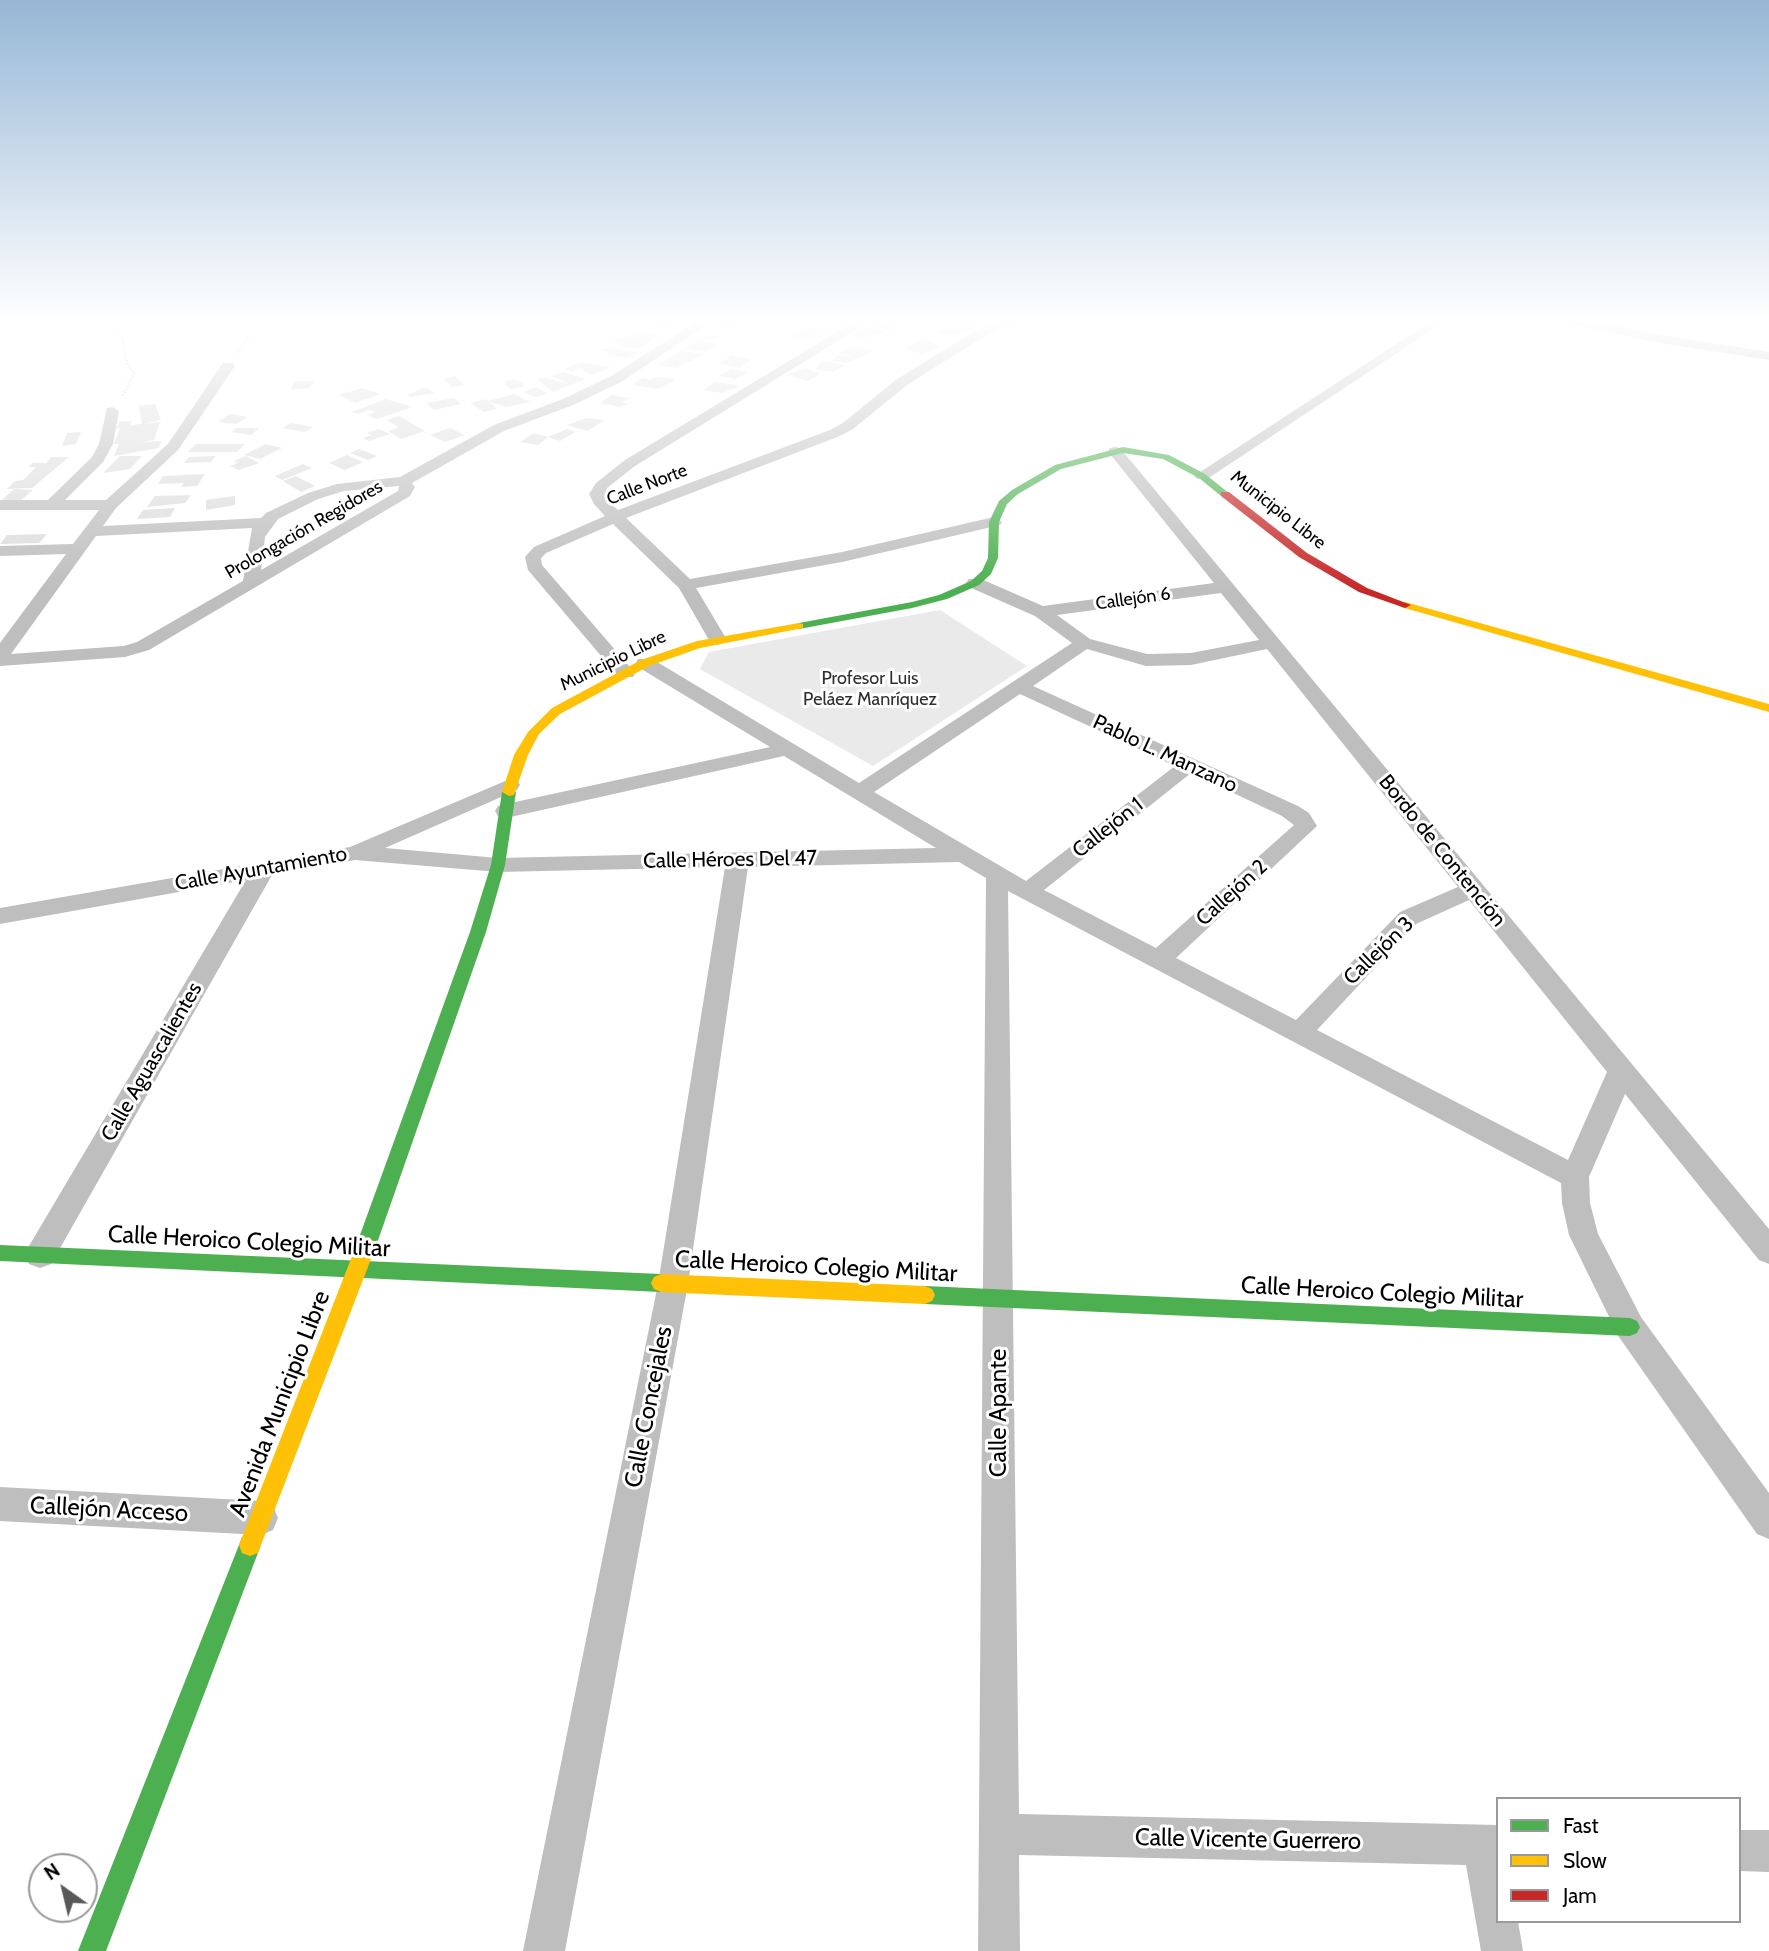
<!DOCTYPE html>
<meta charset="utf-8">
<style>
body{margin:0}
#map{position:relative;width:1769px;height:1951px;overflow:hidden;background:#fff;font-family:Cabin,sans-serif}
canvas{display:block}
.legend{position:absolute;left:1496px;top:1797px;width:245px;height:126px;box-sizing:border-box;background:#fff;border:2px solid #999;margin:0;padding:9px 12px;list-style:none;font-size:21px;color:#000}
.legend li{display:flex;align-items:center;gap:14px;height:35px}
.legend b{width:35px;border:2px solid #999}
.north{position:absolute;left:28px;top:1853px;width:70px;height:70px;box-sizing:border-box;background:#fff;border:2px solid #999;border-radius:50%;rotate:326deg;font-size:19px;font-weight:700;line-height:28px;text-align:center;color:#000}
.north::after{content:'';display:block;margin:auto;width:24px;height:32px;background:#595959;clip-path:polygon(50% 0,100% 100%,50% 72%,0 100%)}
</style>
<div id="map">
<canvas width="1769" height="1951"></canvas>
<ul class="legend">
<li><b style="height:9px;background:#4caf50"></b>Fast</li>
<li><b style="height:9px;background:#ffc107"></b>Slow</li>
<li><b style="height:9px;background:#c62828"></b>Jam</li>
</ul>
<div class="north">N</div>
</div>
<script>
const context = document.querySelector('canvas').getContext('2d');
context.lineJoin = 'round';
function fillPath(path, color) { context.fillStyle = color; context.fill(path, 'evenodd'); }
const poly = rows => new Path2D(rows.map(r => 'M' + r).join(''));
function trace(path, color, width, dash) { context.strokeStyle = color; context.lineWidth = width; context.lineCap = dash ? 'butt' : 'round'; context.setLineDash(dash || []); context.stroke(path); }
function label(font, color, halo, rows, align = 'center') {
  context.font = font + ' Cabin,sans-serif'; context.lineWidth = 6; context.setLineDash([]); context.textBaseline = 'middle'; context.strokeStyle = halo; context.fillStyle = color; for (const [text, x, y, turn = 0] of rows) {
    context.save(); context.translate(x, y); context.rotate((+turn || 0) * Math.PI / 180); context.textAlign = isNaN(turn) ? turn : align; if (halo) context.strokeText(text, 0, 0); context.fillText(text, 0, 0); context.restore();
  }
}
const green = poly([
 [940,610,1027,666,873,766,700,669,709,652]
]);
const building = poly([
 [661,318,684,322,672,328,651,324],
 [879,318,898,318,887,323,891,323,900,319,915,321,915,318,933,318,905,326,900,325,893,331,867,326],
 [962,318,991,318,980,324,966,320,979,325,967,331,953,326,965,319],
 [719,320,744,324,732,329,712,324],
 [814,324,832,328,818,333,810,332,822,336,813,341,789,336],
 [946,326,965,331,954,337,936,331],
 [865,327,886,331,876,336,861,338,849,334],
 [639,331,659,335,637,349,612,343,621,337,643,341,627,337],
 [709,335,721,336,713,340,699,340,720,345,706,352,684,349,699,340],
 [922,339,940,346,923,355,905,348],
 [851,347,874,351,846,363,831,361,838,355,856,357,838,353],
 [609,348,637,352,628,358,608,355,608,352,599,350],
 [681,351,705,354,676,368,657,365],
 [731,355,752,359,740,368,721,364],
 [822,361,844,365,833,372,815,369],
 [581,362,598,365,611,367,592,375,579,368,573,372,564,369],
 [805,368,820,374,808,381,786,375],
 [731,369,748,372,736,379,719,376],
 [564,372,586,379,570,385,551,376],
 [455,376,465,385,453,387,442,379],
 [655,377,676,379,658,389,633,385,642,378,650,380],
 [547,378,554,380,570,385,553,392,537,379],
 [513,379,520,382,525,386,510,389,504,382],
 [295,381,314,381,310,388,291,389],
 [715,382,740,386,722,393,704,390],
 [426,387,434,393,410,397,407,395],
 [536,387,548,394,535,397,523,392],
 [362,388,381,394,355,403,339,395],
 [514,394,530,402,506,407,488,401],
 [611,395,630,398,621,402,628,404,621,407,601,403],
 [454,398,461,404,434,410,426,403],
 [386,399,413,407,376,419,367,415,375,412,369,410,358,414,352,412],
 [486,399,497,409,484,412,470,403],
 [155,404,161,420,142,424,139,406],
 [230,414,248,417,236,424,218,422],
 [399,416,425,431,401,439,388,431,399,427,387,420],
 [586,418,605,420,587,431,567,425],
 [132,421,129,428,131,425,160,422,154,440,140,442,162,441,159,448,114,456,119,444,114,444,120,428,116,429,119,422],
 [291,423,313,427,305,432,282,428],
 [236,428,259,428,251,435,232,432],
 [450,428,465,435,445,442,430,435],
 [379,429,390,434,369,441,363,438,372,435,367,433],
 [567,429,575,432,560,441,548,437],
 [81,432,76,444,62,446,67,433],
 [534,433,548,437,538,445,520,442],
 [196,444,245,444,237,452,188,452],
 [266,444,282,448,260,459,244,455],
 [359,449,377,456,368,460,350,453],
 [347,455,363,462,345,470,329,463],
 [120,456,142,456,130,469,103,473],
 [216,456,211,462,184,463,189,457],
 [246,456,259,463,239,470,230,466,238,463,234,461],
 [51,457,69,457,32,488,7,489,15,481,23,480,36,467,28,467,33,463,46,463],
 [303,464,312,468,282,480,275,476],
 [205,474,197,486,181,487,184,483,158,484,163,476],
 [296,476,315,486,301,492,283,481],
 [14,489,33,490,21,500,2,500],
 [191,495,185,503,147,507,155,496],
 [235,496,235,505,206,510,206,500],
 [175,508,170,517,137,519,143,510],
 [47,534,39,543,0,544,7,535]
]);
const path = poly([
 [112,318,122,337,127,363,134,373,122,397],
 [237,354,263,318]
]);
const street = poly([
 [703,318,717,318,621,382,573,405,504,431,412,483,415,487,410,496,149,650,125,657,0,666,0,643,66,554,0,556,0,546,73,544,99,510,0,510,0,500,48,500,92,457,99,444,107,408,112,407,119,411,113,444,103,462,65,500,106,500,168,444,223,363,233,363,235,366,178,450,116,508,103,526,261,518,266,513,308,493,337,484,400,477,494,425,563,399,611,376,703,318],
 [399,486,398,491,261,570,265,537,278,519,318,499,344,491,399,486],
 [252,528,243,581,137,642,124,646,11,654,96,536,252,528],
 [860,318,875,318,635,466,607,488,605,494,606,499,618,510,830,430,843,423,897,379,972,333,1005,318,1021,318,980,339,907,385,853,429,840,436,626,518,690,579,842,552,994,517,1002,522,1000,525,842,562,696,588,727,640,718,645,709,640,679,588,613,524,546,553,541,558,542,565,635,673,633,677,619,677,528,570,525,557,534,547,605,516,594,504,589,494,596,483,625,460,860,318],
 [1436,318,1450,318,1207,479,1197,479,1194,476,1436,318],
 [1556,318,1579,318,1660,335,1769,352,1769,360,1660,343,1562,322,1556,318],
 [1115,447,1120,448,1769,1229,1769,1264,1759,1260,1625,1094,1589,1177,1590,1203,1598,1234,1641,1317,1769,1493,1769,1539,1757,1534,1619,1337,1569,1235,1562,1203,1561,1183,1008,891,1019,1814,1498,1825,1498,1921,1518,1921,1523,1951,1481,1951,1466,1865,1019,1855,1020,1951,978,1951,986,878,959,862,748,867,688,1284,565,1951,523,1951,658,1284,725,867,498,872,355,860,272,875,51,1264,40,1268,29,1264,25,1255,29,1246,246,880,0,924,0,908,350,847,510,779,517,780,520,785,517,790,385,848,498,858,936,848,784,756,506,818,498,816,495,811,498,806,506,804,770,747,638,667,636,663,638,659,652,659,859,783,1072,643,1035,616,969,587,966,583,969,579,981,579,1043,606,1214,583,1110,454,1108,451,1110,448,1115,447],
 [1221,593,1259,640,1191,653,1147,654,1090,639,1057,615,1221,593],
 [1087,649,1146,666,1191,665,1267,649,1458,887,1400,912,1296,1020,1176,958,1317,826,1309,813,1298,806,1033,686,1087,649],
 [1020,694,1175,766,1026,881,874,792,1020,694],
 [1191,773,1282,816,1294,825,1156,948,1044,890,1191,773],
 [1469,900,1607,1072,1568,1160,1317,1030,1416,924,1469,900],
 [0,1487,261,1501,273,1506,278,1518,273,1530,261,1535,0,1521,0,1487],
 [1739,1830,1769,1830,1769,1872,1739,1871,1739,1830]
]);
const fast = poly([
 [1123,447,1169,455,1205,474,1230,494,1221,496,1199,478,1163,459,1123,453,1061,469,1018,494,1007,504,999,522,998,558,991,574,979,585,947,599,912,608,799,629,793,626,799,623,912,602,939,595,971,581,982,571,988,558,989,522,999,501,1012,490,1055,465,1123,447],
 [509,788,516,792,505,865,486,932,376,1246,373,1252,366,1254,359,1252,356,1246,470,932,491,865,502,792,509,788],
 [0,1245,661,1274,668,1277,671,1283,668,1289,661,1292,0,1261,0,1245],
 [925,1286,1630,1318,1637,1321,1640,1327,1637,1333,1630,1336,925,1304,918,1301,915,1295,918,1289,925,1286],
 [250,1534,258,1537,261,1545,106,1951,78,1951,239,1545,242,1537,250,1534]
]);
const slow = poly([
 [1769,318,1769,321,1765,319,1765,318,1769,318],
 [1405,602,1769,704,1769,712,1401,607,1399,605,1405,602],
 [799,623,803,624,803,628,700,648,649,666,560,714,539,734,528,755,514,795,509,796,502,792,514,755,528,732,552,708,641,660,697,641,799,623],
 [366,1238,373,1240,376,1246,261,1545,258,1553,250,1556,242,1553,239,1545,356,1246,359,1240,366,1238],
 [661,1274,925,1286,932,1289,935,1295,932,1301,925,1304,661,1292,654,1289,651,1283,654,1277,661,1274]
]);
const jam = poly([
 [1221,492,1229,492,1307,553,1367,588,1411,605,1405,608,1359,592,1299,557,1221,496,1221,492]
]);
const farStreetnames = [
 ["Calle Norte",647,485,-21],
 ["Municipio Libre",1278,510,38],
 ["Prolongación Regidores",304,530,-30],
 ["Callejón 6",1133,599,-8],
 ["Municipio Libre",613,661,-26]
];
const farParknames = [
 ["Profesor Luis",870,679],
 ["Peláez Manríquez",870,700]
];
const streetNames = [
 ["Pablo L. Manzano",1165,754,25],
 ["Callejón 1",1108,828,-38],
 ["Bordo de Contención",1442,851,51],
 ["Calle Héroes Del 47",730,860,-1],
 ["Calle Ayuntamiento",261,869,-10],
 ["Callejón 2",1232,893,-42],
 ["Callejón 3",1379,951,-44],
 ["Calle Aguascalientes",152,1062,-60]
];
const nearStreetnames = [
 ["Calle Heroico Colegio Militar",249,1242,3],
 ["Calle Heroico Colegio Militar",816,1267,3],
 ["Calle Heroico Colegio Militar",1382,1293,3],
 ["Avenida Municipio Libre",280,1404,-69],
 ["Calle Concejales",649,1407,-79],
 ["Calle Apante",999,1413,-90],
 ["Callejón Acceso",109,1510,3],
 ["Calle Vicente Guerrero",1248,1840,1]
];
fillPath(green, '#eaeaea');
fillPath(building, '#dcdcdc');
trace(path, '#b8b8b8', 2.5, [1, 2]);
fillPath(street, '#bebebe');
fillPath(fast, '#4caf50');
fillPath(slow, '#ffc107');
fillPath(jam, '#c62828');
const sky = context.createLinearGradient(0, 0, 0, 591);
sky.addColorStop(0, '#96b7d6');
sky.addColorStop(0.54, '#fff');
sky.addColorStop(1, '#ffffff00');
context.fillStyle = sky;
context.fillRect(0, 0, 1769, 591);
label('18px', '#000', '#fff', farStreetnames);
label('18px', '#2f2f2f', '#fff', farParknames);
label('21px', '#000', '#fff', streetNames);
label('24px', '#000', '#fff', nearStreetnames);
</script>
